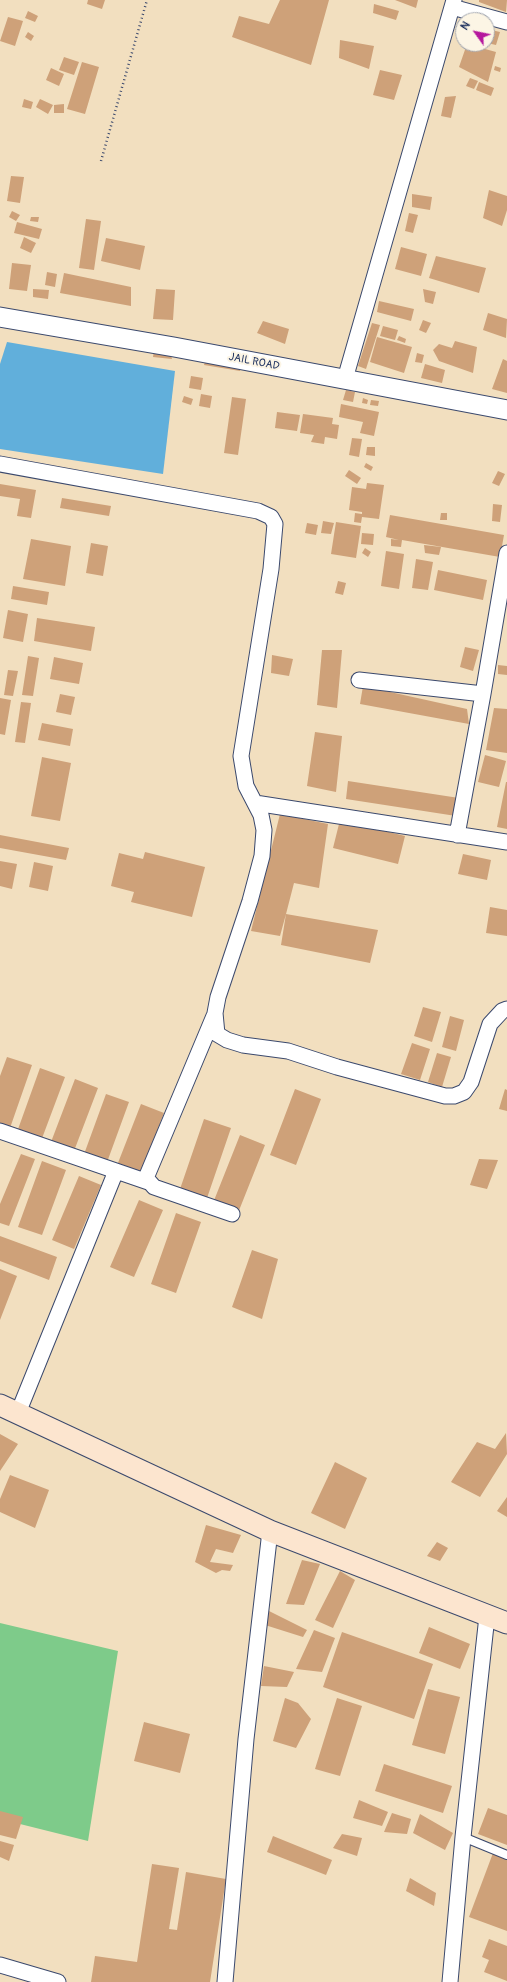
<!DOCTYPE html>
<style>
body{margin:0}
#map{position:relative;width:507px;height:1982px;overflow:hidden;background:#f2dfbf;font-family:Pangolin,sans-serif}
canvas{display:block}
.north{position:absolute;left:455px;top:12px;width:40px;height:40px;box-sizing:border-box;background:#fcf5e5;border:1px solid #a2a6af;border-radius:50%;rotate:303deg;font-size:11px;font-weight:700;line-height:16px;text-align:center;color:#1b2f5e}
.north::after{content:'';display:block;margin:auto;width:14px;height:18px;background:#b5179e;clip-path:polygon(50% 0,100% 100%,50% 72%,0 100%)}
</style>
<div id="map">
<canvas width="507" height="1982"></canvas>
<div class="north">N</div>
</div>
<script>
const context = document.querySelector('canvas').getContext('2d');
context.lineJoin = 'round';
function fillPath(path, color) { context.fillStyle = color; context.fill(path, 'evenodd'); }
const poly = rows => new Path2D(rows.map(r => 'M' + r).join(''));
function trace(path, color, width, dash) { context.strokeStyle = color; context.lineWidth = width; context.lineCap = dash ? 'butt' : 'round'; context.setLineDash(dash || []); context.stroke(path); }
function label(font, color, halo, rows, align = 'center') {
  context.font = font + ' Pangolin,sans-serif'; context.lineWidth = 4; context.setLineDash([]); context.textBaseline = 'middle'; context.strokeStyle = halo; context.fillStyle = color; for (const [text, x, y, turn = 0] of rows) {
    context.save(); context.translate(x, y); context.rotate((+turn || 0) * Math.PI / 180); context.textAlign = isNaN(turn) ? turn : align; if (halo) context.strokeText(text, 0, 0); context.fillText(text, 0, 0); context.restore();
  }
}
const green = poly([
 [0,1623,118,1651,88,1841,0,1819]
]);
const water = poly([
 [7,342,175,371,163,474,0,449,0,364]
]);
const building = poly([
 [88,0,105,0,102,9,87,4],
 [280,0,329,0,311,65,232,37,239,16,269,24],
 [395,0,418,0,416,8],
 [479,0,507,0,506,12,479,2],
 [374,4,399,11,396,20,373,13],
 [28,11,38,16,35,22,25,18],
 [8,17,23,21,15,46,0,41],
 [487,29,500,32,496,45,487,43],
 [28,32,34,36,31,41,25,37],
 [340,40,374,46,369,69,339,58],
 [467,44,496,52,488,82,459,67],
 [64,57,79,62,74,75,59,70],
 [82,62,99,67,85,114,67,109],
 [495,66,501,68,500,72,494,70],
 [51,68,64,74,59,86,46,80],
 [380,70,402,75,394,100,373,95],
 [470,78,478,81,474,89,466,86],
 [479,82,494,88,491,96,476,90],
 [456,96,451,118,441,116,445,97],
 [24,99,33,102,31,109,22,107],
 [40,99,53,105,48,114,36,107],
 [64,104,64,113,54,113,54,105],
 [11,176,24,177,20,203,7,201],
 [489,190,507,196,507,210,502,226,483,218],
 [412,194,432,197,430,210,412,207],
 [12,211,20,215,16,221,9,217],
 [409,213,418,215,413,233,405,231],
 [31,217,39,217,38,222,30,221],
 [86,219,101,221,94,270,79,268],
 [17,222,42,229,39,239,14,233],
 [24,237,36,243,31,253,20,248],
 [106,238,145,246,140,270,101,261],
 [401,247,427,254,421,276,395,269],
 [436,256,486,268,479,293,429,278],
 [12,263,31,265,27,291,9,289],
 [47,272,57,274,55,287,45,285],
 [64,273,131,287,131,306,60,293],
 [33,289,49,290,48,299,33,297],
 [156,289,175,290,173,320,153,319],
 [423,289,436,292,433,304,425,302],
 [379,301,414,309,411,321,377,312],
 [488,313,507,319,506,338,483,330],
 [423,320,431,323,426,333,419,330],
 [263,321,289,329,285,344,257,333],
 [372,323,380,325,366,369,358,366],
 [383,326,398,330,395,340,380,336],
 [399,336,406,339,405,343,397,340],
 [377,337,412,347,404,373,370,362],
 [455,341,477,347,473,373,439,361,433,350,439,344,452,348],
 [154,350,170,352,172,359,153,357],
 [417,353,424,355,422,363,415,362],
 [206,358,241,365,240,371,204,365],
 [503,359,507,361,507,393,492,389],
 [425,364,445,370,442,383,421,378],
 [191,376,203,378,201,390,189,388],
 [346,390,355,392,353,402,343,400],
 [201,394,212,396,210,408,199,406],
 [184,396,193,399,191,405,182,402],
 [232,397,246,399,238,455,224,453],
 [363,398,368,400,367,404,362,403],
 [371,400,379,401,378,406,370,405],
 [341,404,379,412,374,436,360,433,363,422,339,417],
 [277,412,300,415,297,431,275,428],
 [303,414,333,418,332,424,339,425,337,439,325,437,324,444,311,442,314,435,300,433],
 [352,438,362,439,359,457,349,455],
 [367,447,375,447,375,456,366,455],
 [366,463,373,467,371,471,364,467],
 [349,470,361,478,357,484,345,476],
 [498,471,505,474,499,486,492,483],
 [367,483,384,485,379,519,362,517,361,523,354,522,355,513,362,514,362,512,349,510,352,487,366,489],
 [0,484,36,490,31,518,17,516,20,499,0,496],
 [62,498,111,506,109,516,60,508],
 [493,504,502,505,500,522,492,521],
 [441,513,447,513,447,520,440,520],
 [390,515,504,535,500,557,402,540,401,547,391,546,391,539,399,540,386,537],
 [323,521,334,523,331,534,321,533],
 [336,522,361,526,356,558,331,554],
 [307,523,318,525,316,535,305,533],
 [362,533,374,534,373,545,361,544],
 [31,539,71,546,65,586,23,579],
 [91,543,108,546,103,576,86,573],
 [424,545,441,547,439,555,425,553],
 [365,548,371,552,368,557,362,553],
 [386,551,404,554,399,589,381,586],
 [416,559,433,562,428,590,412,588],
 [438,570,487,580,483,600,434,590],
 [338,581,346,583,343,595,335,593],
 [13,586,49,592,47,605,11,599],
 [8,610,28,614,23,642,3,638],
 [37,618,95,627,91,651,34,641],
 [465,647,479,650,473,671,460,667],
 [322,650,342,650,337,708,317,705],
 [272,655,293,659,289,676,271,673],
 [28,656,39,658,33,696,22,695],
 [54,657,83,663,79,684,50,679],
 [498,665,507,666,507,675,498,674],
 [8,670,18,671,13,696,4,695],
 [363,686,467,709,469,724,360,704],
 [60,694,75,697,71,715,56,712],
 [0,698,11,700,5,735,0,734],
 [21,702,31,703,25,743,15,742],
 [494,708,507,709,507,753,486,750],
 [42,723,73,729,70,746,38,740],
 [315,732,342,736,336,792,307,786],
 [485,755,506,761,499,787,478,782],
 [42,757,71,763,60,821,31,816],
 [348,781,459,798,456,816,346,799],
 [506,782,507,782,507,829,497,827],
 [280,814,328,824,319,888,294,883,286,914,378,930,370,963,281,945,286,914,280,936,251,931],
 [340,820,405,836,398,864,333,848],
 [0,835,69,848,66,860,0,848],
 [145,852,205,867,192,917,131,902,134,892,111,886,119,853,143,859],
 [463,854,491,860,487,880,458,874],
 [0,861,17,864,12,889,0,886],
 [34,862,53,866,48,891,29,887],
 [490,907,507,910,507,936,486,933],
 [423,1007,441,1012,432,1042,414,1036],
 [450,1016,464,1020,456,1051,442,1047],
 [412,1043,430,1049,420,1080,401,1074],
 [437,1053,451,1057,442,1087,428,1082],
 [7,1057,32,1065,10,1128,0,1125,0,1076],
 [40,1068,65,1077,41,1141,17,1132],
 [75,1079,98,1088,74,1151,51,1142],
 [295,1089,321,1099,296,1165,270,1155],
 [505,1089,507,1090,507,1111,499,1109],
 [106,1094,129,1102,106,1165,83,1157],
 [141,1104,164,1113,139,1177,116,1168],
 [204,1119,231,1128,206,1201,179,1192],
 [240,1135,265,1145,238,1213,213,1203],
 [21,1154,35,1159,9,1226,0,1223,0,1204],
 [479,1159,498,1160,487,1189,470,1185],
 [42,1161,66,1170,42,1235,18,1227],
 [79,1176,101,1185,74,1249,52,1240],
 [139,1200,163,1210,134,1277,110,1267],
 [176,1213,201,1222,176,1293,151,1284],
 [0,1236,57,1257,49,1280,0,1261],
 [252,1250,278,1259,262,1319,232,1307],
 [0,1269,17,1276,0,1320],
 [506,1433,507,1454,480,1497,451,1482,477,1442,495,1449],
 [0,1434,18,1444,0,1471],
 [335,1462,367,1478,345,1529,311,1513],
 [10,1475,49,1490,35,1528,0,1512,0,1499],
 [507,1497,507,1517,497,1511],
 [206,1525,241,1535,233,1553,216,1549,210,1562,233,1565,230,1571,222,1570,216,1573,195,1562],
 [437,1542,448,1548,440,1561,427,1556],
 [302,1560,320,1564,304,1605,286,1604],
 [340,1571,355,1580,333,1628,315,1620],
 [267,1610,307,1630,303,1637,265,1625],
 [429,1627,470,1644,460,1669,419,1653],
 [314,1630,335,1638,322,1672,296,1669],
 [342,1632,433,1664,414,1719,323,1687],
 [264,1666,294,1672,287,1687,261,1686],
 [428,1689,460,1697,445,1754,412,1745],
 [285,1698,298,1703,311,1719,296,1748,273,1741],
 [337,1698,362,1706,340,1776,315,1769],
 [144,1722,190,1734,180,1773,134,1761],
 [384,1764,452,1786,443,1813,375,1791],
 [359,1800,388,1812,382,1826,353,1818],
 [488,1808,507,1815,507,1845,478,1834],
 [0,1811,23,1817,16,1839,0,1835],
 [392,1813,411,1819,407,1834,384,1832],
 [420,1814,453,1833,445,1850,413,1833],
 [342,1834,362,1838,357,1856,333,1848],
 [273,1836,332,1860,326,1875,267,1852],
 [0,1841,14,1845,9,1861,0,1857],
 [493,1853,507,1858,507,1931,469,1917],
 [152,1864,179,1868,169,1929,177,1930,186,1872,226,1879,210,1982,91,1982,95,1956,137,1962],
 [410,1878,436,1893,434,1906,406,1891],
 [489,1939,507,1946,507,1981,484,1972,489,1960,482,1957]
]);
const path = poly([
 [101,161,147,0]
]);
const service = poly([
 [463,1837,507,1855]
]);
const minor = poly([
 [452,7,507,22],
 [345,379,454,0],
 [0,464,258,511,271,517,275,524,271,569,241,756,246,786,261,815,264,830,262,856,250,901,218,997,215,1013,217,1034,227,1040,243,1045,288,1051,337,1067,445,1096,454,1096,464,1092,471,1082,490,1024,502,1011,507,1009],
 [359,680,483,694],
 [255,803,507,842],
 [457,835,483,694,507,553],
 [214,1016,146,1178,154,1187,232,1214],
 [0,1131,148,1182],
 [18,1413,116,1171],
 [0,1965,58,1982],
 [225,1982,246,1739,270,1531],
 [450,1982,463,1837,487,1616]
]);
const tertiary = poly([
 [0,317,174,347,507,410]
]);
const secondary = poly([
 [0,1405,270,1531,507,1623]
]);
const streetNames = [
 ["JAIL ROAD",254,362,11]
];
fillPath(green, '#7ecb8a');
fillPath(water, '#61afdb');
fillPath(building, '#cea179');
trace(service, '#3b496d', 10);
trace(minor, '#3b496d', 17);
trace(tertiary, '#3b496d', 21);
trace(secondary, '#3b496d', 23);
trace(path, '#3b496d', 2.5, [1, 3]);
trace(service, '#fff', 8);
trace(minor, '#fff', 15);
trace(tertiary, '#fff', 19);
trace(secondary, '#fce5cf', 21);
label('11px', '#1b2f5e', '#fcf5e5', streetNames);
</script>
